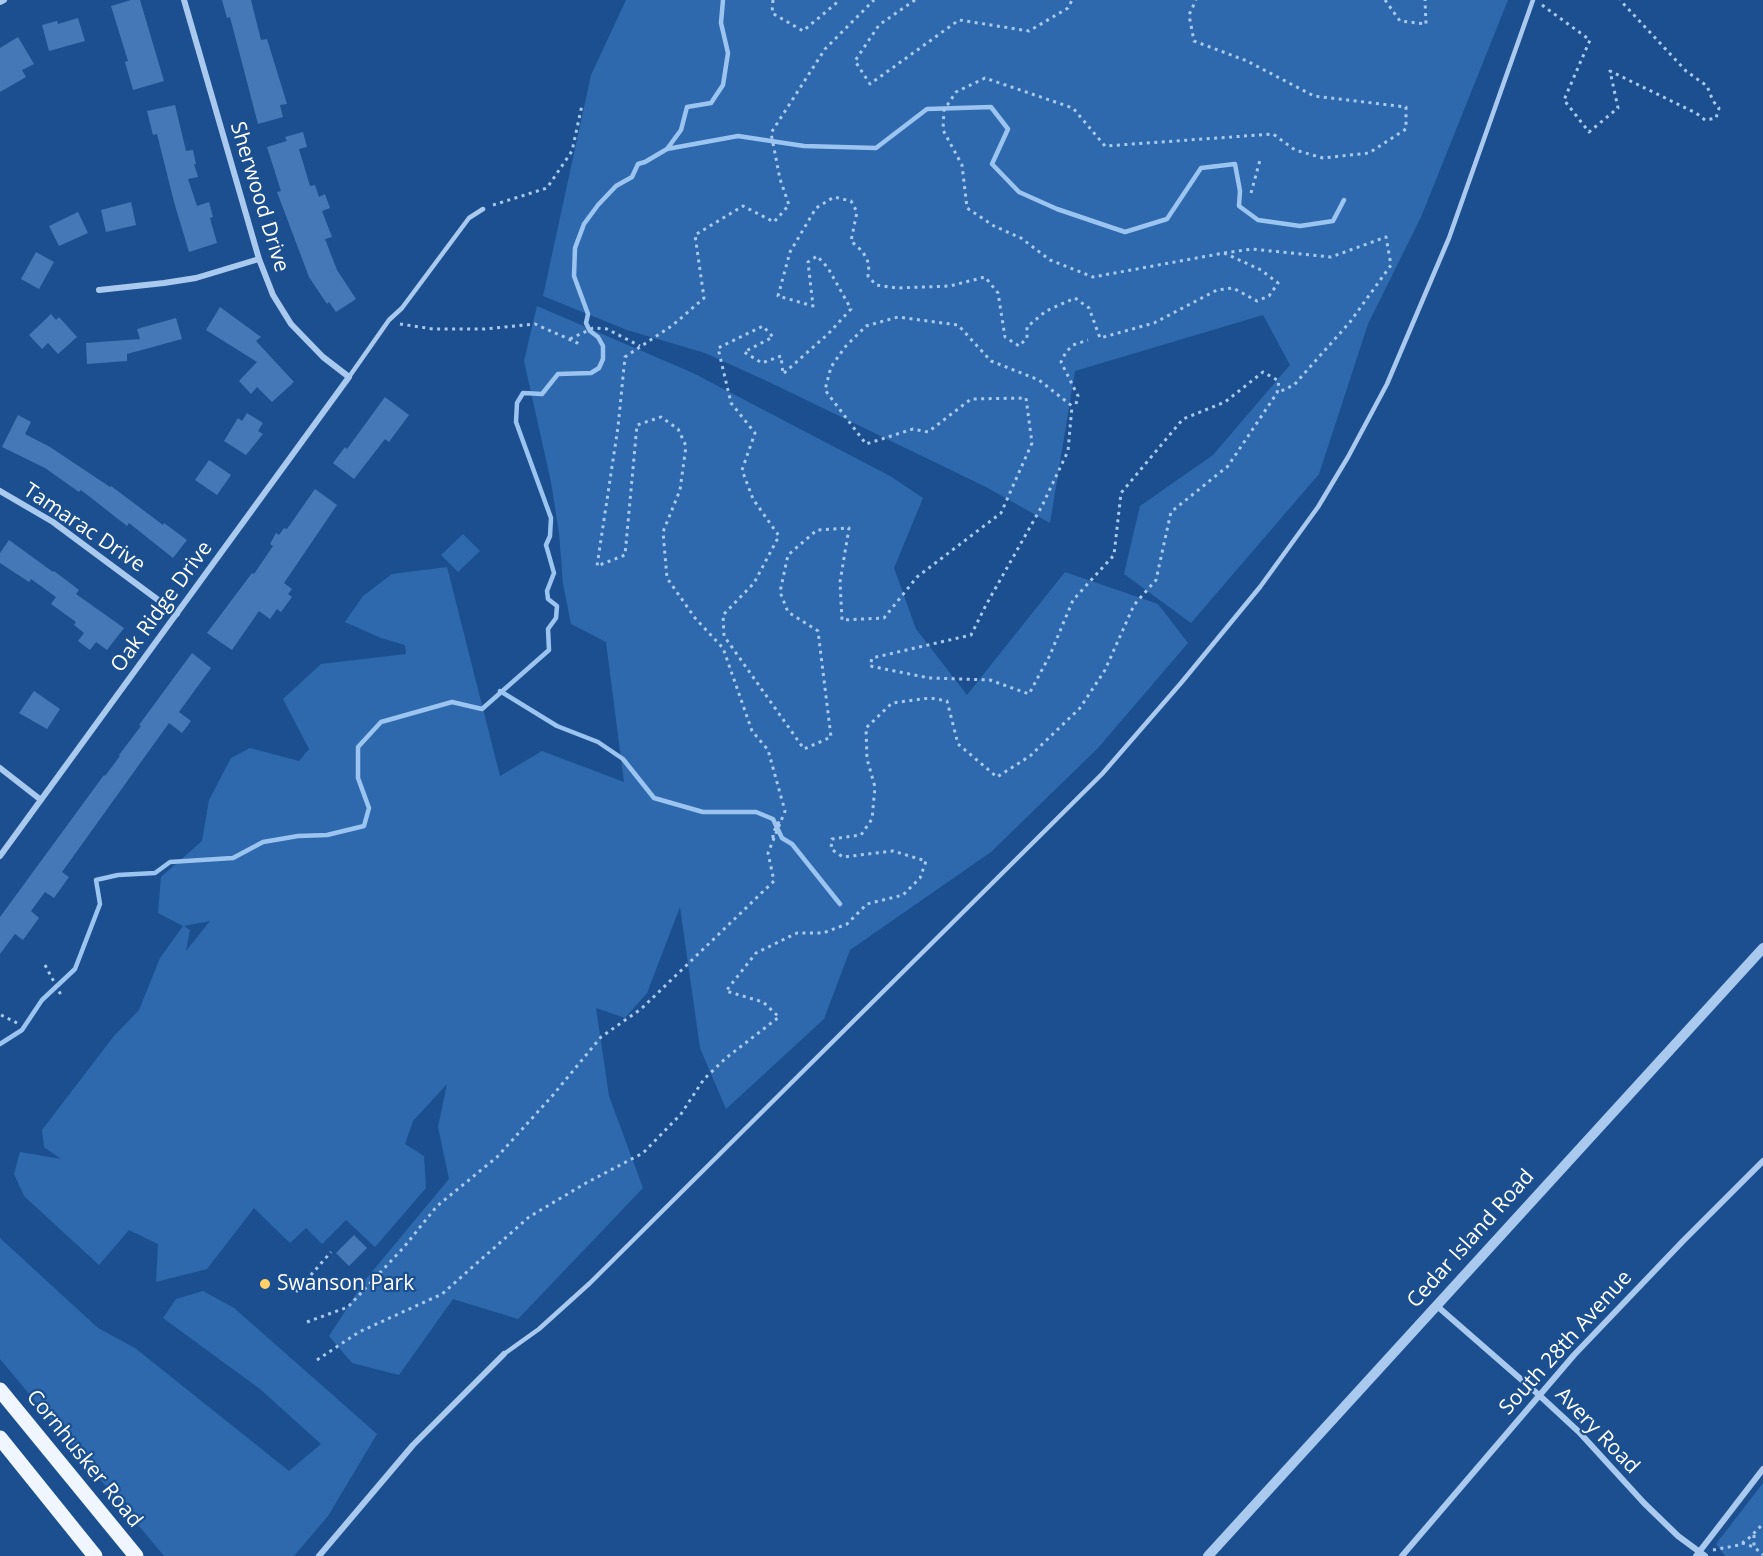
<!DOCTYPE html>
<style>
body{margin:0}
canvas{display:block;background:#1b4f8f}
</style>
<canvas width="1763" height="1556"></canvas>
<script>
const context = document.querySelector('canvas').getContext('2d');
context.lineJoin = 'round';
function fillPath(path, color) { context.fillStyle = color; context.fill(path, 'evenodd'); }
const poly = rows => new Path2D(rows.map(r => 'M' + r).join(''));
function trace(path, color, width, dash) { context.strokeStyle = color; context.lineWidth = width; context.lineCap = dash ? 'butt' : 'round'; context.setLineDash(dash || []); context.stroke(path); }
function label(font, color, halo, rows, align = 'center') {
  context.font = font + ' "Open Sans",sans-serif'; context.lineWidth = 4.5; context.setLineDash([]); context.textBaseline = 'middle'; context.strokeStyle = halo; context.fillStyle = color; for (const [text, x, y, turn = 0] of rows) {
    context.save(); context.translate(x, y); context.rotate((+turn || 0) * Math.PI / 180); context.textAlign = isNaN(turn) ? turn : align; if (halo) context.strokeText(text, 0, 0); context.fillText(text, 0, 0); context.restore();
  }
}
const green = poly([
 [626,0,1508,0,1421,217,1368,324,1319,474,1191,623,1124,574,1140,506,1213,455,1290,365,1263,315,1075,371,1050,523,986,487,769,382,705,353,627,330,543,296,591,75],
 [537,306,693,373,890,476,923,498,894,568,916,629,967,695,1065,572,1158,604,1188,643,1098,748,991,852,850,950,824,1019,726,1109,700,1048,680,907,647,993,625,1018,596,1008,609,1096,643,1188,518,1319,453,1299,399,1375,352,1363,329,1336,366,1279,449,1179,438,1127,447,1084,413,1121,405,1144,424,1156,426,1188,375,1247,346,1220,322,1244,306,1228,290,1243,254,1208,207,1269,156,1282,158,1244,129,1230,99,1265,24,1196,14,1174,20,1152,61,1159,44,1147,42,1130,114,1036,139,1010,160,958,183,926,158,913,161,877,202,841,209,800,231,758,250,748,299,761,309,749,283,699,321,664,406,654,405,645,381,638,345,622,363,596,392,574,447,567,500,776,542,751,624,782,606,642,571,624,563,584,559,533,551,482,524,361],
 [210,921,186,951,190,930,184,926],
 [463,534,480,551,458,572,441,555],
 [0,1238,98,1328,135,1348,289,1471,321,1444,260,1389,163,1318,176,1299,203,1291,234,1308,377,1434,328,1516,294,1556,164,1556,0,1359],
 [1763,1483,1763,1556,1725,1556,1716,1544]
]);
const stream = poly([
 [667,149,738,136,804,146,876,148,927,109,991,107,1008,129,992,164,1019,192,1057,209,1125,232,1167,219,1201,168,1235,164,1240,191,1239,206,1258,220,1300,226,1333,221,1344,200],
 [500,691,557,726,598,742,623,759,654,798,703,812,756,812,773,819,782,838,792,844,840,904],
 [0,1044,22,1030,42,1000,75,969,100,904,96,880,118,875,155,873,170,862,233,858,263,842,298,836,327,835,364,826,369,808,358,778,358,747,381,722,452,702,482,709,549,650,548,629,556,618,557,606,548,599,547,591,554,573,546,545,550,536,551,518,516,422,517,403,523,393,542,394,558,374,591,373,599,368,603,359,603,346,598,337,590,331,586,323,588,314,574,276,575,248,584,224,598,205,616,186,632,177,638,164,645,162,667,149,681,130,687,107,711,103,723,85,728,53,721,23,723,0]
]);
const building = poly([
 [131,0,140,0,164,81,133,90,125,62,128,61,111,6],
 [222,0,251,0,261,40,267,39,287,104,280,105,283,117,258,124,230,17,227,18],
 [78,18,85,41,49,51,42,25,57,21,58,24],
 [18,37,34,64,22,70,26,77,0,92,0,48],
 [175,105,186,151,193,150,196,164,194,164,198,177,188,179,197,206,209,202,213,217,210,218,217,243,189,252,174,202,157,134,153,135,147,111],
 [303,132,307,147,299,149,310,186,315,185,319,197,325,194,330,208,322,211,332,237,325,239,337,270,356,299,336,312,329,302,327,304,309,277,277,192,281,191,267,147,287,141,285,137],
 [131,202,136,225,106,232,101,210],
 [78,212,88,233,59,246,49,226],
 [36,252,54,262,39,289,21,279],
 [220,307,261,337,256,341,294,382,272,402,257,387,251,394,239,381,257,362,206,330],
 [51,314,56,320,59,317,77,337,58,354,48,343,42,349,29,335],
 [176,318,182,339,127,354,127,361,87,364,86,343,140,339,137,329],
 [385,397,409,415,389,442,385,439,354,479,333,463,345,447,347,449],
 [247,413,263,423,258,431,263,434,246,455,224,441,238,418,242,421],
 [18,415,31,422,25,434,50,447,110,487,111,486,163,525,164,523,187,540,173,558,129,523,127,526,81,490,79,492,45,468,2,447],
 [209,460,231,475,217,495,195,480],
 [315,489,337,505,284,583,292,589,288,594,292,597,281,612,277,609,270,619,259,611,232,650,207,633,252,573,254,574,273,546,270,544,276,533,279,535,284,528,287,529],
 [9,540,53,572,54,571,79,590,76,594,124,628,107,650,96,642,90,650,78,641,84,633,74,625,76,622,51,604,56,597,31,579,29,582,0,563,0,553],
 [192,653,211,668,179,712,191,721,182,733,169,723,62,872,69,877,54,898,45,892,31,911,39,918,23,940,15,934,0,954,0,917,104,775,105,776,120,756,119,755,141,726,139,725],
 [34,691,60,709,47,729,19,713],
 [354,1235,367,1248,349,1266,336,1253]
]);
const path = poly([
 [773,0,772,13,803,31,840,0],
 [915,0,879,25,855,61,870,84,959,20,1029,31,1068,8,1072,0],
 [1385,0,1400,21,1426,24,1425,0],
 [1542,5,1590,40,1564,100,1589,132,1618,108,1610,71,1696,113,1705,120,1716,118,1719,108,1713,101,1707,86,1686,71,1620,0],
 [1251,193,1260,160],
 [493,205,547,188,572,151,582,105],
 [1224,253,1252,249,1331,257,1386,237,1391,265,1350,322,1294,385,1277,393],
 [400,324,433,329,485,329,535,324,582,345],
 [570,339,593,328,607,329,640,346],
 [1076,404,1078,396,1061,362,1066,352,1073,345,1088,340],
 [773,838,773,833,780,820],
 [45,965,61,995],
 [1,1015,17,1023],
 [296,1292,331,1252],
 [307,1322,348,1307,404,1247,437,1206,497,1157,553,1095,601,1037,641,1009,774,881,768,853,785,811,768,750,752,731,723,648,695,618,667,578,663,532,680,490,686,446,678,429,661,417,637,425,625,555,597,566,618,427,625,357,673,325,704,298,695,235,743,206,774,222,789,205,780,179,771,133,825,49,874,0],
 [317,1360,359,1332,442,1294,529,1217,586,1183,643,1153,681,1114,704,1079,726,1058,779,1017,763,1002,726,991,756,953,797,933,823,933,847,924,867,904,903,895,920,878,926,861,893,851,843,857,831,849,832,839,861,835,872,819,875,787,867,759,866,728,892,703,930,698,947,701,958,744,997,777,1030,756,1080,708,1105,670,1134,605,1156,580,1171,512,1228,466,1277,393,1279,381,1263,372,1225,402,1183,419,1121,493,1114,555,1073,600,1050,655,1029,694,990,680,929,678,870,666,872,658,971,635,986,605,1042,506,1068,451,1072,406,1039,380,991,361,958,325,898,317,866,326,845,347,831,367,825,390,866,444,913,429,928,432,971,399,1026,398,1032,443,1001,513,917,577,884,618,842,620,840,582,849,528,817,530,788,555,780,592,788,612,818,631,831,737,804,749,724,636,723,615,754,583,779,536,753,499,742,470,755,433,731,403,718,348,763,326,773,337,744,352,762,363,781,356,783,374,828,334,851,309,828,268,817,256,808,262,813,306,778,296,790,252,816,208,834,197,851,201,857,212,851,241,863,252,869,264,868,276,876,285,897,288,950,286,985,277,998,293,1005,337,1019,346,1027,338,1027,327,1046,311,1075,298,1089,308,1100,338,1154,323,1217,290,1233,288,1257,301,1269,296,1278,283,1261,270,1224,253,1093,277,1050,260,1021,238,994,226,967,208,962,165,943,130,944,110,956,92,985,78,1073,108,1105,146,1273,134,1295,150,1323,158,1369,153,1406,129,1406,107,1314,96,1247,61,1194,41,1189,15,1196,0],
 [1754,1535,1754,1547,1763,1555],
 [1742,1543,1754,1547],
 [1713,1550,1739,1545,1747,1540,1763,1524]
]);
const service = poly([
 [349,377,389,320,402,308,469,218,483,209],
 [504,1354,539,1329,590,1283,1102,774,1181,683,1260,587,1318,507,1348,457,1387,384,1449,238,1533,0]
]);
const minor = poly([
 [0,2,4,0],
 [99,290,164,283,196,278,259,259],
 [0,491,53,522,177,614],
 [0,768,41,800],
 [0,856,349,377,323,357,291,324,273,295,259,259,184,0],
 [1437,1306,1539,1395,1579,1432,1644,1503,1678,1536,1705,1556],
 [319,1556,413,1445,504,1354],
 [1402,1556,1574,1355,1683,1241,1763,1161],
 [1696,1556,1763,1469]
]);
const tertiary = poly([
 [1208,1556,1763,948]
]);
const primary = poly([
 [0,1390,136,1556],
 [0,1438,95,1556]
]);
const markers = [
 [265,1284,6,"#ffd166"]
];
const streetNames = [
 ["Sherwood Drive",259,197,73],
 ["Tamarac Drive",84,528,34],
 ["Oak Ridge Drive",162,607,-54],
 ["Cedar Island Road",1471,1239,-48],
 ["South 28th Avenue",1566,1343,-48],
 ["Avery Road",1597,1431,46],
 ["Cornhusker Road",84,1459,51]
];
const poiNames = [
 ["Swanson Park",277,1284]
];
fillPath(green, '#2e69ad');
trace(stream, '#9cc4f0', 4.5);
fillPath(building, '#4478b7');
trace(path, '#a9c9ee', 3, [3, 4.5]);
trace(service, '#a9c9ee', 4.5);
trace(minor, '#a9c9ee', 6);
trace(tertiary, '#a9c9ee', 10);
trace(primary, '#f0f6ff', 15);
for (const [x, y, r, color] of markers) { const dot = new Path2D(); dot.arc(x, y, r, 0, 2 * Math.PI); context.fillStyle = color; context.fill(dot); trace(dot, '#1b4f8f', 2); }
label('21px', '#fff', '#1b4f8f', streetNames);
label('21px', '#fff', '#1b4f8f', poiNames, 'left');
</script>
